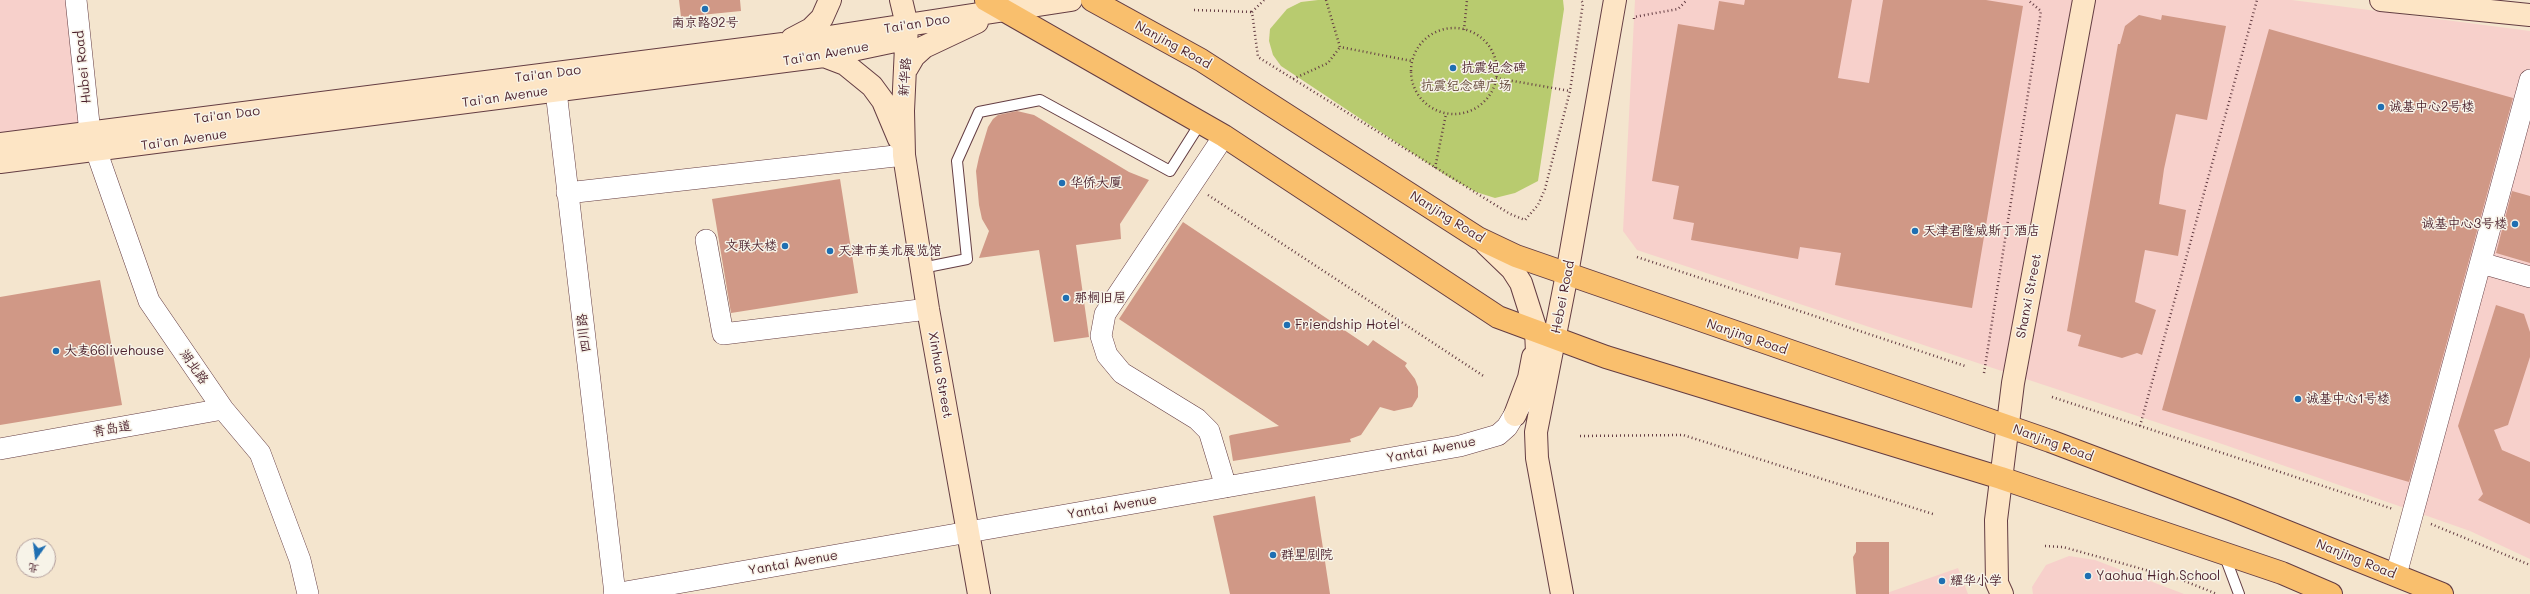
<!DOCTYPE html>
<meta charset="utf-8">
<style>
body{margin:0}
#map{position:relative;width:2530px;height:594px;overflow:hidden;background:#f4e5ce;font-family:Mali,"LXGW WenKai TC",sans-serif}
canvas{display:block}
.north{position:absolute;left:16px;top:538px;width:40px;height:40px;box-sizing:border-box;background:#f7f3e8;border:1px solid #b29e9c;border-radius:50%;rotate:194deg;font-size:11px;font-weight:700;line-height:16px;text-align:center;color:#4a1f2b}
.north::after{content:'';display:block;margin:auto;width:14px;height:18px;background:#1f6fb2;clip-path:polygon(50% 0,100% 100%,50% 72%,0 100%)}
</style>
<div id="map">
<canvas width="2530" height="594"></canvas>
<div class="north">北</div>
</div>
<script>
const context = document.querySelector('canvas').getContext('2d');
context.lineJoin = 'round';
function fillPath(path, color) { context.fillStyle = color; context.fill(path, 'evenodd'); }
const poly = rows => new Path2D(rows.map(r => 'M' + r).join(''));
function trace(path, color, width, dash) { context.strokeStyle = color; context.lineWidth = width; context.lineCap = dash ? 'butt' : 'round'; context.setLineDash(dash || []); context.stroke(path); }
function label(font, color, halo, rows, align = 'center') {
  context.font = font + ' Mali,"LXGW WenKai TC",sans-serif'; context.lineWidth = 3; context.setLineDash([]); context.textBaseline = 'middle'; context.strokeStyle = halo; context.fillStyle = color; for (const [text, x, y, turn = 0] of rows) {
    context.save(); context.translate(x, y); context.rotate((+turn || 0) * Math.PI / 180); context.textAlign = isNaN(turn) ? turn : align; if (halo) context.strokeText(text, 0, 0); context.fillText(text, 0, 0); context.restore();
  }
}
const built = poly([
 [0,0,80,0,100,140,0,152],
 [1635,0,2292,0,2530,31,2530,559,2470,531,2225,445,1637,250,1623,231],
 [2069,556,2095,560,2184,594,2033,594,2032,587,2046,565],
 [1958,568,1968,594,1884,594]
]);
const green = poly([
 [1318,0,1563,0,1564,9,1538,181,1515,193,1495,198,1476,192,1447,176,1281,66,1273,55,1269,41,1270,29,1287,9,1301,2]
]);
const building = poly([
 [679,0,740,0,741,11,681,17],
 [1745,0,1852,0,1838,78,1869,83,1883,0,1986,0,2023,6,1972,308,1835,285,1841,253,1800,247,1798,259,1691,240,1694,223,1673,219,1679,186,1652,181,1678,24,1714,30,1719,1,1744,5],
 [2139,15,2161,20,2162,15,2226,26,2207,120,2176,114,2164,169,2159,204,2186,210,2178,256,2145,250,2135,302,2156,310,2142,355,2137,353,2122,358,2078,346,2081,335,2067,331,2118,44,2120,44,2125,26],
 [2269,29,2513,98,2409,482,2162,410],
 [1017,111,1034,115,1129,172,1149,180,1120,224,1121,239,1076,245,1089,337,1054,342,1039,250,979,258,989,231,982,219,979,205,976,171,979,157,988,127,993,119,998,115],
 [840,179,858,293,731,313,712,199],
 [2512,191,2530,196,2530,263,2496,253],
 [1183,222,1368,346,1373,340,1407,363,1405,366,1415,379,1418,387,1418,397,1412,407,1394,411,1380,407,1361,435,1350,439,1351,442,1233,461,1229,436,1231,435,1279,426,1119,319],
 [100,280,122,405,0,425,0,297],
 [2496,305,2524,314,2530,332,2530,357,2508,425,2494,430,2502,450,2530,462,2530,524,2478,500,2483,494,2458,426],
 [1315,496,1330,594,1230,594,1213,516],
 [1856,542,1889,542,1889,594,1856,594,1853,557,1856,552]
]);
const path = poly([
 [1264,0,1252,12,1258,57,1510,214,1525,220,1538,205,1545,189,1570,91,1583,3,1581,0],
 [1326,0,1340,47,1412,61],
 [1194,10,1252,12],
 [1634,19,1634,17,1678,9,1687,0],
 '1411 71a43 43 0 1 1 86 0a43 43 0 1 1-86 0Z',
 [1464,30,1467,0],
 [1496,78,1570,91],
 [1293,79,1328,63,1340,47],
 [1435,168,1446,114],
 [1208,195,1485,377],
 [1637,257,1965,366],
 [1984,373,2041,11,2028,0],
 [2052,397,2393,509],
 [2140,426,2257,0],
 [1580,436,1683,435,1933,514],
 [2431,524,2530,565],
 [2045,546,2063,547,2182,580,2217,594]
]);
const lane = poly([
 [922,268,967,259,957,161,979,112,1040,100,1170,171,1201,122],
 [2224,554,2239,594]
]);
const street = poly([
 [76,0,90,133,149,301,223,409,260,453,300,560,308,594],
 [554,74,615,594],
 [1224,136,1105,314,1101,336,1107,355,1122,373,1197,419,1209,431,1226,487],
 [567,193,904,155],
 [706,240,723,334,928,309],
 [2481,263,2530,277],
 [0,449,223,409],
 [2396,575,2530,80],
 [614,594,1460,446,1498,435,1507,427,1524,399]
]);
const secondary = poly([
 [901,0,907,25,903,111,904,155,928,309,979,594],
 [2381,0,2530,15],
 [792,39,811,29,822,18,830,0],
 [824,56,845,64,872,86,883,101,899,139],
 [907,68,914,56,924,47,977,22],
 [0,144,783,44,1071,0],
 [0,162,824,56,895,41],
 [1486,244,1512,269,1521,283,1536,330,1538,375],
 [1515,415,1529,378,1533,357],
 [1562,594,1537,458,1536,432,1567,274,1615,0],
 [2002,594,1997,583,1996,520,2013,383,2084,0]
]);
const primary = poly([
 [986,0,1224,136,1498,317,1606,357,2001,478,2282,573,2331,594],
 [1092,0,1201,60,1478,238,1516,256,2050,441,2233,510,2442,594]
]);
const markers = [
 [705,9,4,"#1f6fb2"],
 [1453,68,4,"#1f6fb2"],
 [2381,107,4,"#1f6fb2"],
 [1062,183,4,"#1f6fb2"],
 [2515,224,4,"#1f6fb2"],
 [1915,231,4,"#1f6fb2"],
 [785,246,4,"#1f6fb2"],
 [830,251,4,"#1f6fb2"],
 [1066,298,4,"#1f6fb2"],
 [1287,325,4,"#1f6fb2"],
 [56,351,4,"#1f6fb2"],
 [2298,399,4,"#1f6fb2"],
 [1273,555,4,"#1f6fb2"],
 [2088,576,4,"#1f6fb2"],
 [1942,581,4,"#1f6fb2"]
];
const poiNames = [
 ["南京路92号",705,23,"center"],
 ["抗震纪念碑",1461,68],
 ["诚基中心2号楼",2389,107],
 ["华侨大厦",1070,183],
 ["诚基中心3号楼",2507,224,"right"],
 ["天津君隆威斯丁酒店",1923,231],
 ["文联大楼",777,246,"right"],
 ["天津市美术展览馆",838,251],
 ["那桐旧居",1074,298],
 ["Friendship Hotel",1295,325],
 ["大麦66livehouse",64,351],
 ["诚基中心1号楼",2306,399],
 ["群星剧院",1281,555],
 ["Yaohua High School",2096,576],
 ["耀华小学",1950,581]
];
const streetNames = [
 ["Tai'an Dao",917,24,-9],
 ["Nanjing Road",1173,45,29],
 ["Tai'an Avenue",826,54,-10],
 ["Hubei Road",83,67,-96],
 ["Tai'an Dao",548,74,-7],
 ["新华路",905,77,-86],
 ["Tai'an Avenue",505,97,-8],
 ["Tai'an Dao",227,115,-7],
 ["Tai'an Avenue",184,140,-8],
 ["Nanjing Road",1447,217,32],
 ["Shanxi Street",2029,296,-79],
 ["Hebei Road",1563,297,-79],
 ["四川路",584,333,-97],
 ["Nanjing Road",1747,337,19],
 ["湖北路",194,367,55],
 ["Xinhua Street",940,375,80],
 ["青岛道",112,429,-10],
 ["Nanjing Road",2053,443,20],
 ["Yantai Avenue",1431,450,-11],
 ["Yantai Avenue",1112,507,-10],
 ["Nanjing Road",2356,559,22],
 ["Yantai Avenue",793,563,-10]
];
const parkNames = [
 ["抗震纪念碑广场",1466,86]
];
fillPath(built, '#f7d0cb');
fillPath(green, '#b8cb6f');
fillPath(building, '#d09886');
trace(lane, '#643d43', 12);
trace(street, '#643d43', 22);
trace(secondary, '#643d43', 24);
trace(primary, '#643d43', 24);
trace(path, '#643d43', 2.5, [1, 3]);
trace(lane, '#fff', 10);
trace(street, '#fff', 21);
trace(secondary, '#fde5c5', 22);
trace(primary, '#f9bf6d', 22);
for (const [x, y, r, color] of markers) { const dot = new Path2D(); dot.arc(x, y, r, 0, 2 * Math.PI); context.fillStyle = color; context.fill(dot); trace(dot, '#f7f3e8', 1.5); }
label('13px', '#4a1f2b', '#f7f3e8', poiNames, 'left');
label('13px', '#4a1f2b', '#f7f3e8', streetNames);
label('13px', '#664a3c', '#f7f3e8', parkNames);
</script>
